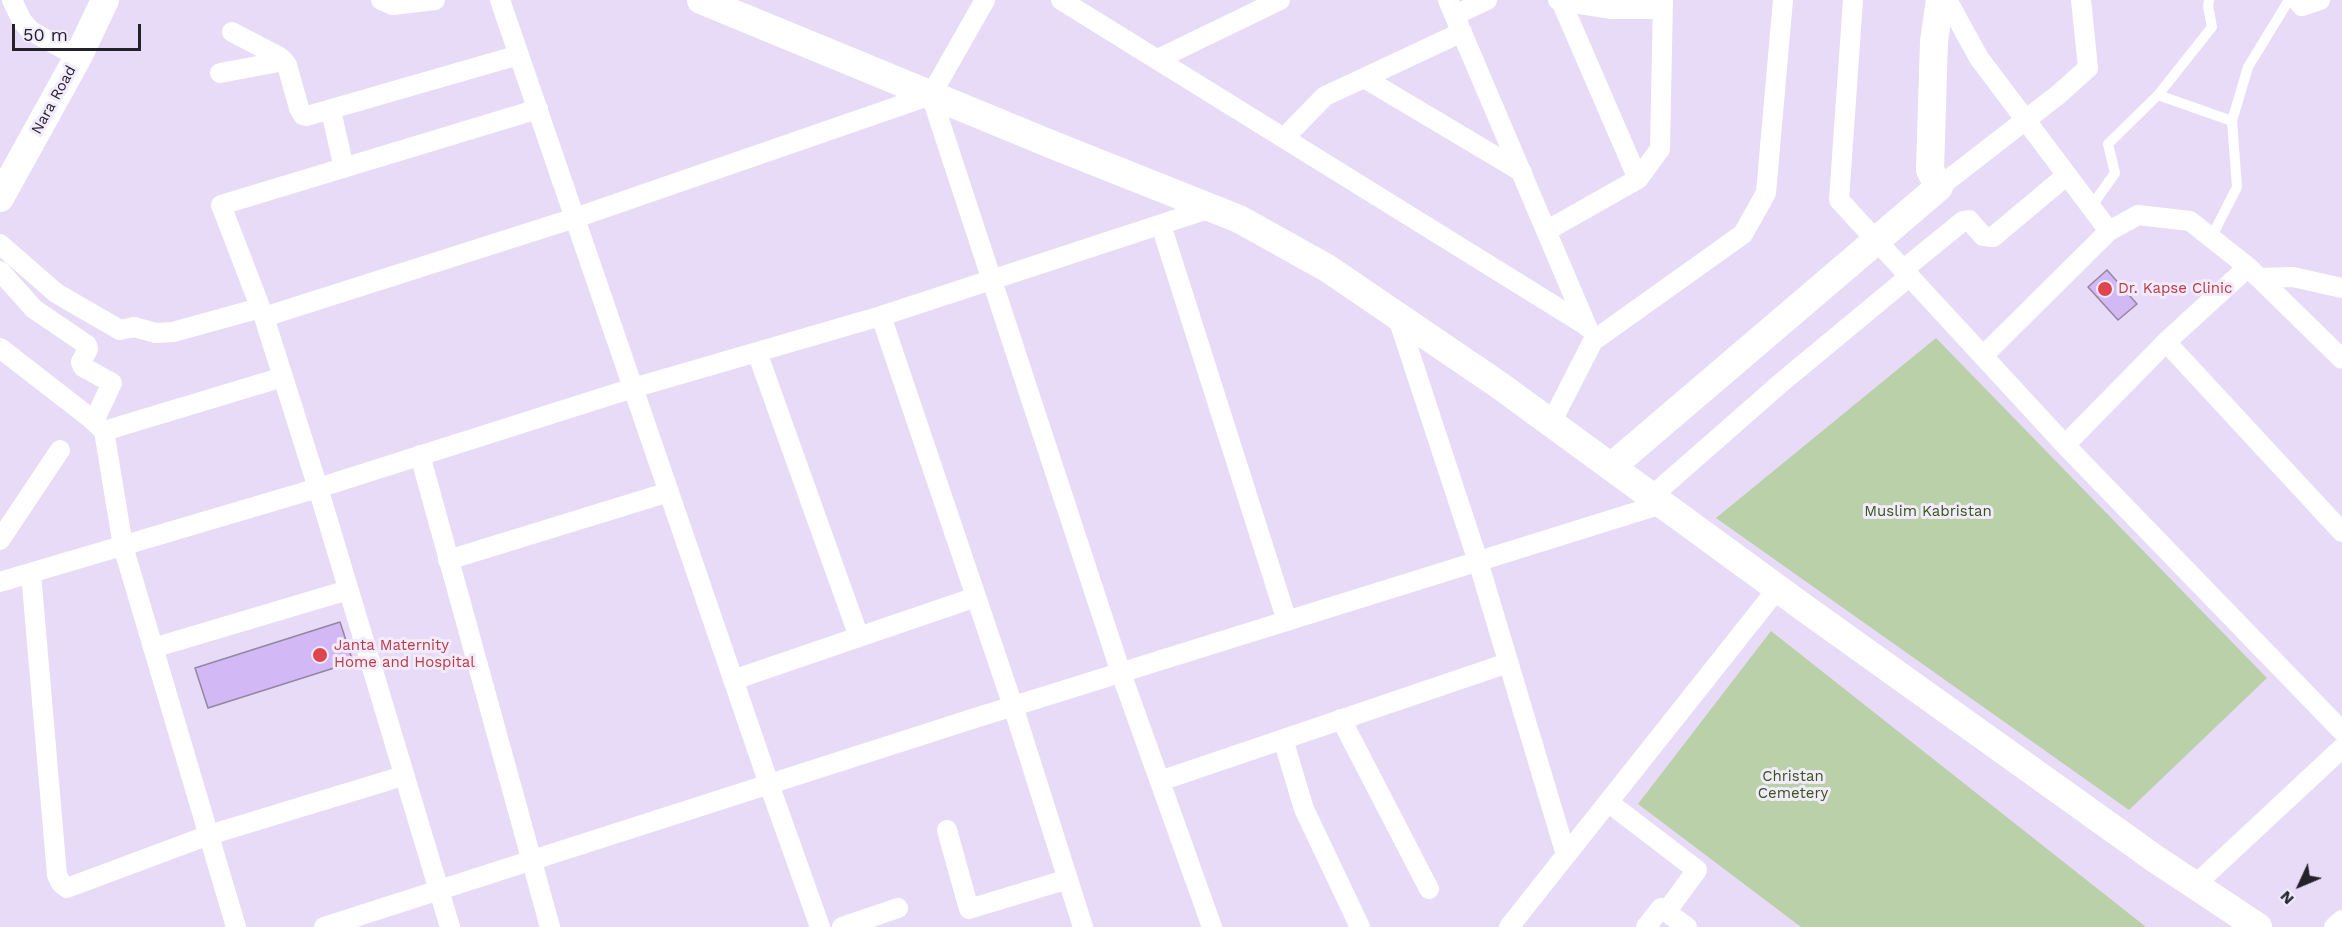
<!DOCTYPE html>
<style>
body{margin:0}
#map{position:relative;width:2342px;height:927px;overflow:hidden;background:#e7dbf7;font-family:"Work Sans",sans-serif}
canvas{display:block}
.north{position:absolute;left:2270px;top:855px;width:60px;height:60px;-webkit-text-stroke:4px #f2ebfc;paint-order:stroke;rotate:226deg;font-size:16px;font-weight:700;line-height:24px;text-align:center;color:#25212b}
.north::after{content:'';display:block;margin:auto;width:21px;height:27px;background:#25212b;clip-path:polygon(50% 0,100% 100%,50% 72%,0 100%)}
.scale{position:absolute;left:12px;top:24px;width:129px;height:27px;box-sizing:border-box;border:3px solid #25212b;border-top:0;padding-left:8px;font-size:18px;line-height:21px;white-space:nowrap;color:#25212b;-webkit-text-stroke:4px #f2ebfc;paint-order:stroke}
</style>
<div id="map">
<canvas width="2342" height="927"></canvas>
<div class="north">N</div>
<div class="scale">50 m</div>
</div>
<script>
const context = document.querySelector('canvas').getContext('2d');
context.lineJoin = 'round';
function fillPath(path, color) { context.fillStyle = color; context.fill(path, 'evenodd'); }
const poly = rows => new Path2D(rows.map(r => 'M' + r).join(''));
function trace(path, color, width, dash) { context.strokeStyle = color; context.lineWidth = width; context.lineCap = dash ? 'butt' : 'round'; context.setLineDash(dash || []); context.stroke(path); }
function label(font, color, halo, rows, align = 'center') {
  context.font = font + ' "Work Sans",sans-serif'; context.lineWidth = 6; context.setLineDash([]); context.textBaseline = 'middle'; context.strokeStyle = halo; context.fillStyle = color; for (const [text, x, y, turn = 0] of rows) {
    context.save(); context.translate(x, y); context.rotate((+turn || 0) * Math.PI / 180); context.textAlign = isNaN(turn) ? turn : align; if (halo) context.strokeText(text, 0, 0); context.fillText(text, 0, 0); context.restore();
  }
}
const green = poly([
 [1936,338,2267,678,2129,810,1716,518],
 [1771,631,2146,927,1801,927,1638,804]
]);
const building = poly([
 [2107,270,2137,304,2118,320,2088,287,2107,270],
 [340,622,353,662,208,708,195,668,340,622]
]);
const lane = poly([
 [2158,95,2232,121],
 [2091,207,2115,173,2108,144,2158,95,2212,27,2208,6,2209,0],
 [2211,238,2237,187,2232,121,2248,67,2289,0]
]);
const street = poly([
 [12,0,22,21,31,31,78,57],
 [381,0,393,5,435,0],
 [500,0,769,784,820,927],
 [1061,0,1587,326],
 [1448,0,1587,327],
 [1558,0,1561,1,1638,179],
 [1853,0,1839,200,2065,445],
 [1947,0,1979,58,2109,231,1983,356],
 [2297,0,2302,6,2320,0],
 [1561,1,1612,9,1662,9],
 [1455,15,1487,0],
 [232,32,278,56,284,61],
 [1462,32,1364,78,1522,172],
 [1158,59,1280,0],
 [220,73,284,61,287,65,299,108,303,115,307,116,519,55],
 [931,95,1121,673,1212,927],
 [331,111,344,168],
 [1284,138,1325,96,1364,78],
 [1939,187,2059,94,2088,68,2081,0],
 [1161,225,1287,621],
 [1546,231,1638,179,1660,149,1663,0],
 [2109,231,2138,215,2190,221,2248,267],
 [0,244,56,293,120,330,134,327,156,333,173,332,260,308],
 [1904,269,1963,221,1969,220,1983,236,1993,237,2067,175],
 [0,271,34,309,87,345,88,349,81,362,83,367,112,383,94,421],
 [2259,278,2293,277,2342,288],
 [1397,315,1478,561,1566,855],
 [881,316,1211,208],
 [264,317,221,205,538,109],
 [2166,342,2248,267,2342,359],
 [0,348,89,417,104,431,123,546,236,927],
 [757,352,859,637],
 [1551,423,1593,341,1743,234,1766,193,1783,0],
 [104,431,283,377],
 [420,455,550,927],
 [1652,496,1782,382,1910,276],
 [2342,532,2166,342,2065,445,2342,731],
 [0,540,60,450],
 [448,560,669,492],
 [31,573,57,875,61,883,67,888,209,835,403,776],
 [0,582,318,488,633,388,881,316,1013,706,1083,927],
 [153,648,348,590],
 [733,680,976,597],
 [1341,719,1429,889],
 [1283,739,1304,809,1360,927],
 [1160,781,1508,663],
 [1608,802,1697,870,1666,912],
 [947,830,969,909,1068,879],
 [2195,885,2342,748],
 [324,927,972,719,1662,504],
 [450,927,318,488,264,317,575,218,931,95,985,0],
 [842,927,898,908],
 [1509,927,1778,588],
 [1646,927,1661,908,1687,927],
 [2334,927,2342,920]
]);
const secondary = poly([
 [701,0,1053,145,1239,219,1327,268,1499,385,1803,607,2154,858,2258,927],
 [0,198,78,57,105,0],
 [1611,467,1939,187,1930,170,1934,41,1940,0]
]);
const markers = [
 [2105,289,8,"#e0444e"],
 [320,655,8,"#e0444e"]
];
const streetNames = [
 ["Nara Road",54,100,-61]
];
const healthNames = [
 ["Dr. Kapse Clinic",2118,289],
 ["Janta Maternity",334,646],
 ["Home and Hospital",334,663]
];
const parkNames = [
 ["Muslim Kabristan",1928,512],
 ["Christan",1793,777],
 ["Cemetery",1793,794]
];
fillPath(green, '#b9d0a9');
fillPath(building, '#d3b8f6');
trace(building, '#9287a1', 1.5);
trace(lane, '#fff', 10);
trace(street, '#fff', 20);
trace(secondary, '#fff', 28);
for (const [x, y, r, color] of markers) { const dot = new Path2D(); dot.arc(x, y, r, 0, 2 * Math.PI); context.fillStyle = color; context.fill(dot); trace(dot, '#f2ebfc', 2); }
label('15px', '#25212b', '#f2ebfc', streetNames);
label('15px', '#be3a42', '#f2ebfc', healthNames, 'left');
label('15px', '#365519', '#f2ebfc', parkNames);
</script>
